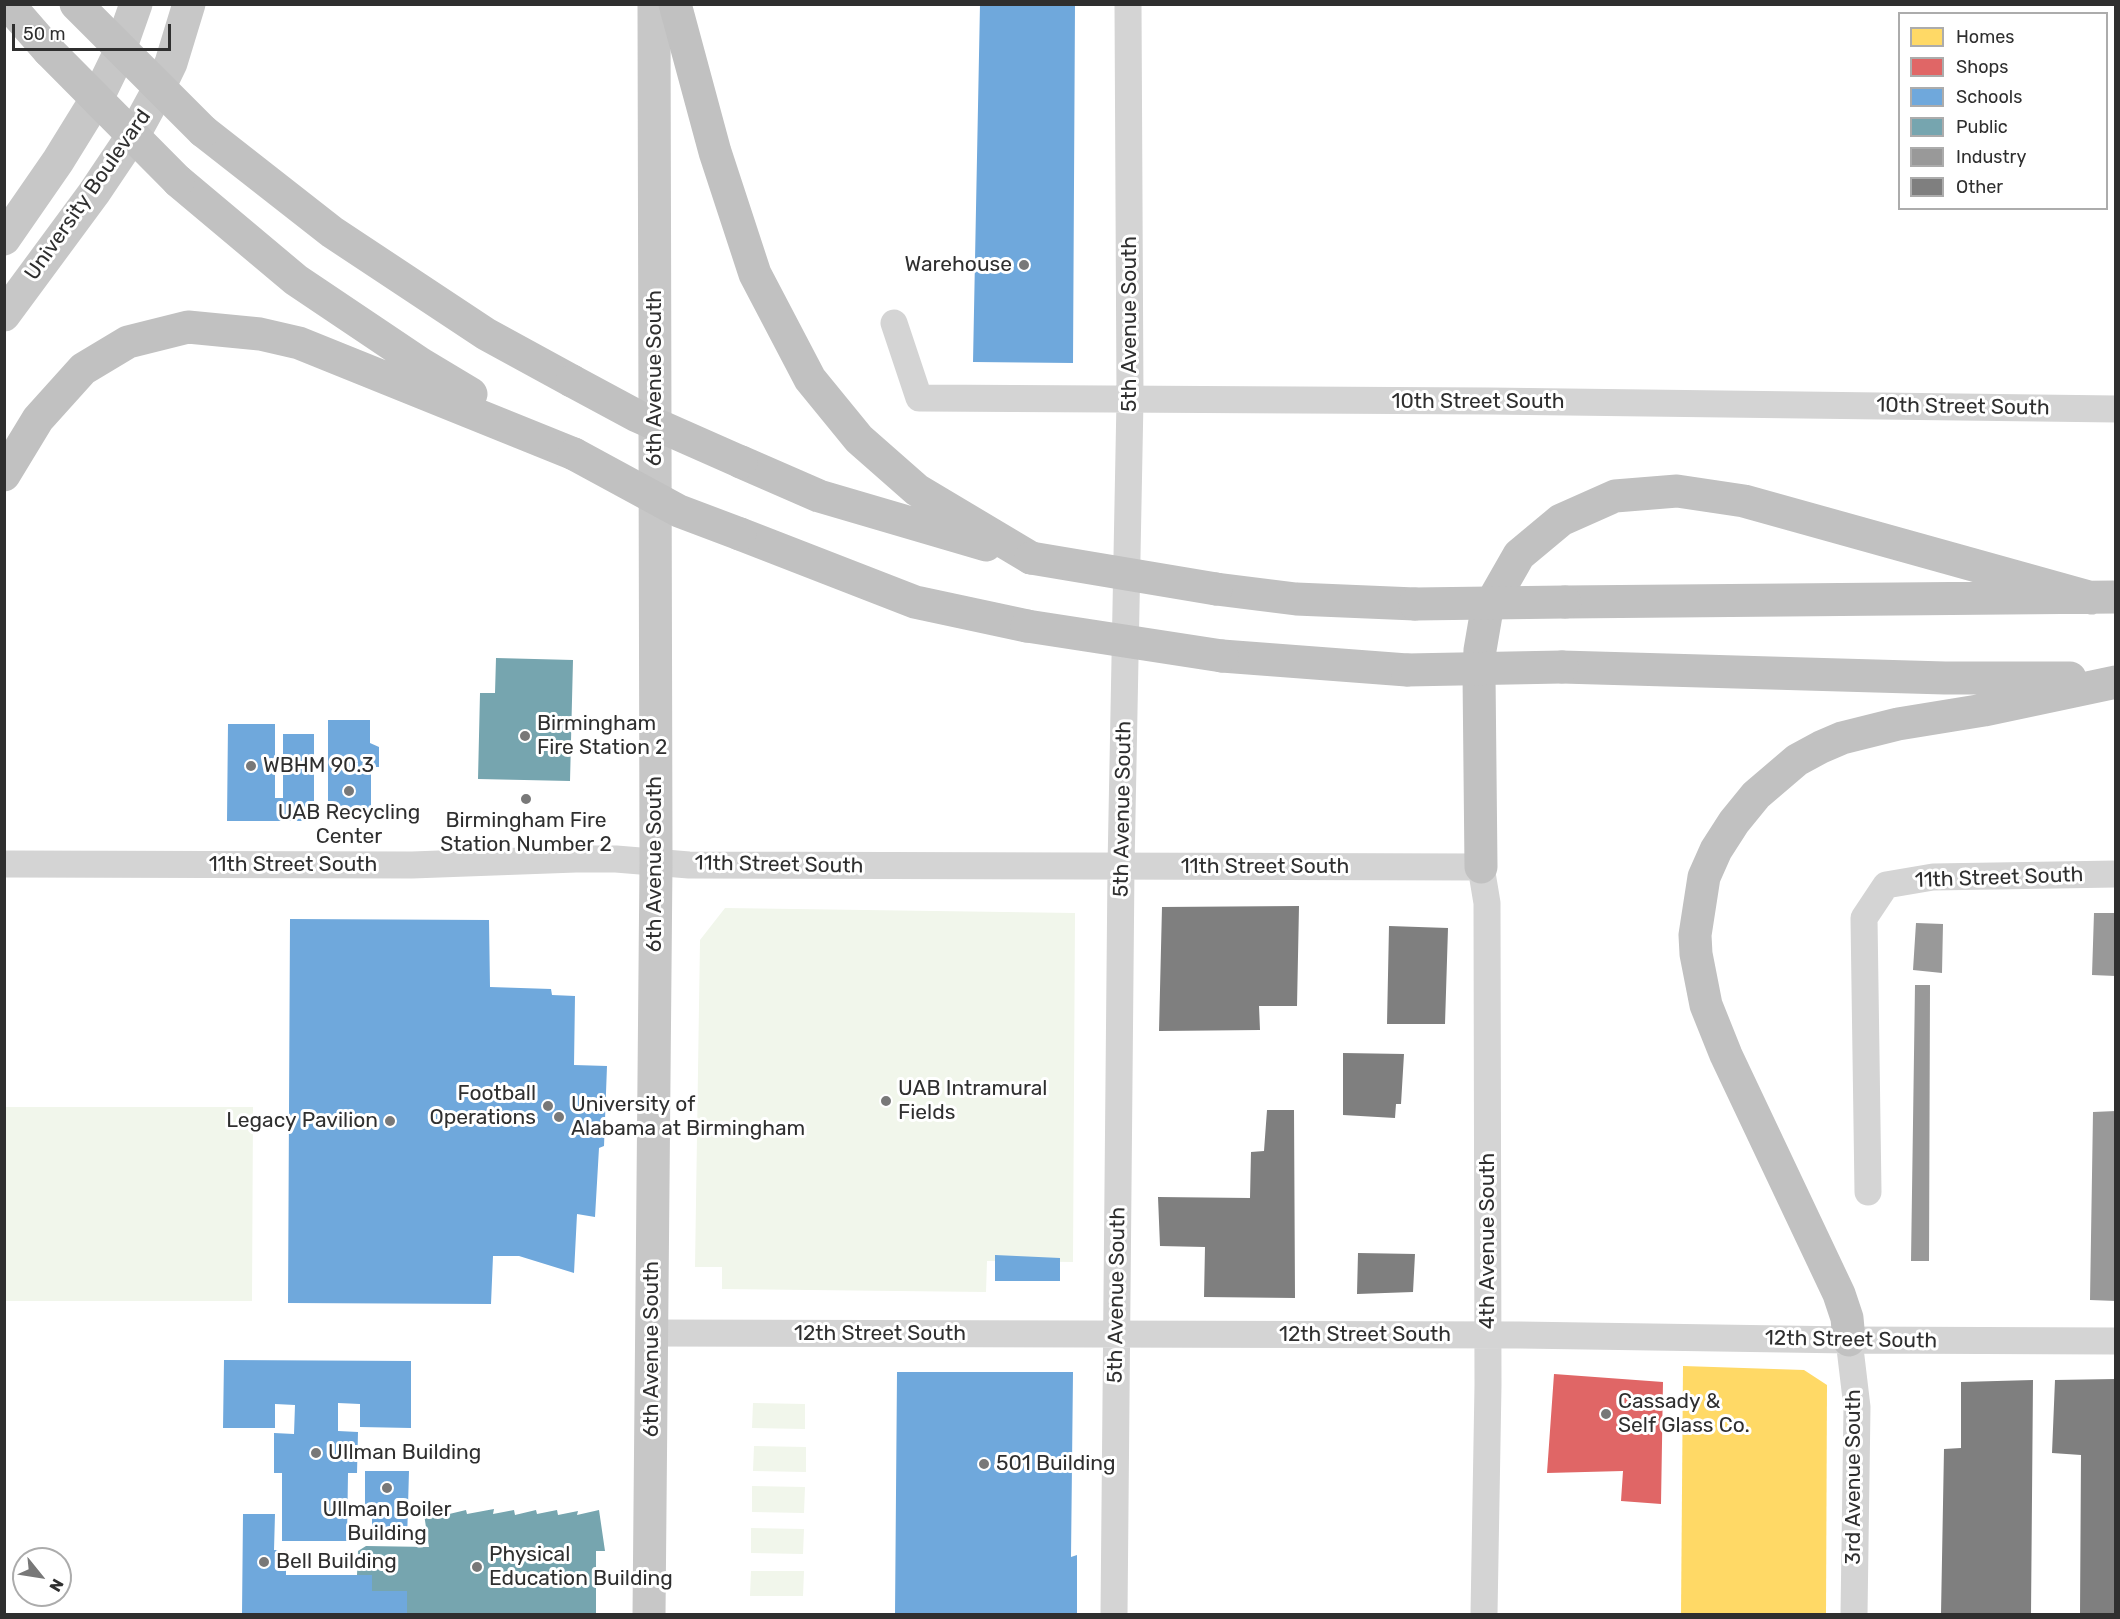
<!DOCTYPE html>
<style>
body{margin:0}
#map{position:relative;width:2120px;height:1619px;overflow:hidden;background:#fff;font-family:Rubik,sans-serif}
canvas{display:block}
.frame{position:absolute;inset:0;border:6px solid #2f2f2f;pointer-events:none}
.legend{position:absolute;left:1898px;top:12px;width:210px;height:198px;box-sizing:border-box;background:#fff;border:2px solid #acacac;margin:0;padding:8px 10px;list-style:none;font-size:18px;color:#2f2f2f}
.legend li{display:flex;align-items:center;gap:12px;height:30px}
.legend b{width:30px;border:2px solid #acacac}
.north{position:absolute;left:12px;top:1547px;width:60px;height:60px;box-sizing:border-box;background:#fff;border:2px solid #acacac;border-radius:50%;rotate:120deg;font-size:16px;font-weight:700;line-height:24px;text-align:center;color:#2f2f2f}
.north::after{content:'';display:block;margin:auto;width:21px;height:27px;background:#787878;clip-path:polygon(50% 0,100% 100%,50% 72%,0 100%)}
.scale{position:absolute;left:12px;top:24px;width:159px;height:27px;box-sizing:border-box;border:3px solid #2f2f2f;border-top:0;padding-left:8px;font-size:18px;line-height:21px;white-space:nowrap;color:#2f2f2f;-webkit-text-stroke:4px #fff;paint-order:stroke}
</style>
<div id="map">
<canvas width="2120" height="1619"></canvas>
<div class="frame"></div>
<ul class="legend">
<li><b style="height:16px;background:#ffd966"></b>Homes</li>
<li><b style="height:16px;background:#e06666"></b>Shops</li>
<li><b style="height:16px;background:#6fa8dc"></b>Schools</li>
<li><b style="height:16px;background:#76a5af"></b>Public</li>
<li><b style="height:16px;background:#999"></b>Industry</li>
<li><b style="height:16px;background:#7f7f7f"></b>Other</li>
</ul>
<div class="north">N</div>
<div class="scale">50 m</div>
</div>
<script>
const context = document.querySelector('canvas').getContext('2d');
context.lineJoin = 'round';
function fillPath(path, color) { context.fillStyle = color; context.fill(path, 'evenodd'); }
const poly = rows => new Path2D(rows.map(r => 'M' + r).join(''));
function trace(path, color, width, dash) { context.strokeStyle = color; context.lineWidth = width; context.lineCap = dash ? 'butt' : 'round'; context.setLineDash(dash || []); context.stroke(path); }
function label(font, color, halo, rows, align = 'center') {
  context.font = font + ' Rubik,sans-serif'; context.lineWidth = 6; context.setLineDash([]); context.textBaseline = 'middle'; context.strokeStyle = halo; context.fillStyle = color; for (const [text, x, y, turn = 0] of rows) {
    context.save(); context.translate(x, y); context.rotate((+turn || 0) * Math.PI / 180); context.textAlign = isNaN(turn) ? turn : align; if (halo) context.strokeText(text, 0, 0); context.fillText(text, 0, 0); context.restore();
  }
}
const green = poly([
 [725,908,1075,913,1073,1262,987,1261,986,1292,722,1289,722,1267,695,1267,700,940],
 [5,1107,253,1107,252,1301,5,1301],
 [753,1403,805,1404,805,1429,752,1428],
 [754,1446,806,1447,806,1472,753,1471],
 [752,1486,805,1487,804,1513,752,1512],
 [751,1528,804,1529,803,1554,751,1553],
 [751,1571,804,1571,803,1596,750,1596]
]);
const homes = poly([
 [1683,1366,1804,1370,1827,1385,1826,1614,1681,1614]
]);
const shops = poly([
 [1554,1374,1663,1382,1661,1504,1621,1501,1623,1471,1547,1473]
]);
const schools = poly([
 [980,4,1075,4,1073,363,973,362],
 [328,720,370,720,370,743,379,747,379,767,371,767,371,815,328,815],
 [228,724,275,724,275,798,283,798,283,734,314,734,314,821,227,821],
 [290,919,489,920,490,987,551,989,552,995,575,996,574,1065,607,1066,604,1146,599,1148,595,1217,577,1214,574,1273,519,1256,493,1256,491,1304,288,1303],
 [995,1255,1060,1258,1060,1281,995,1281],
 [224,1360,411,1361,411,1428,360,1427,360,1404,338,1403,338,1431,358,1432,357,1473,348,1473,347,1541,282,1541,282,1473,274,1473,274,1433,294,1434,295,1405,275,1404,275,1428,223,1428],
 [897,1372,1073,1372,1071,1557,1077,1555,1077,1614,895,1614],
 [365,1471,409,1471,407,1541,372,1540,372,1506,365,1506],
 [243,1514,275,1514,274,1550,286,1550,286,1575,372,1575,372,1591,407,1591,407,1614,242,1614]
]);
const public = poly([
 [496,658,573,660,570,781,478,779,480,693,495,693],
 [494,1509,493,1514,514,1510,515,1515,536,1510,537,1514,557,1510,558,1515,578,1511,577,1515,599,1510,605,1551,596,1551,596,1614,407,1614,407,1591,372,1591,372,1575,357,1575,358,1551,366,1546,429,1547,424,1514,446,1510,445,1515,466,1510,467,1514]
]);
const industry = poly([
 [2094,913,2116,913,2116,976,2092,975],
 [1916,923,1943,924,1942,973,1913,970],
 [1915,985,1930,985,1929,1261,1911,1261],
 [2116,1111,2116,1301,2090,1300,2093,1112]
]);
const building = poly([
 [1299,906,1297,1006,1259,1006,1260,1030,1159,1031,1162,907],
 [1389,926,1448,928,1445,1024,1387,1024],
 [1343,1053,1404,1054,1401,1104,1396,1104,1395,1118,1343,1115],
 [1267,1110,1294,1110,1295,1298,1204,1297,1205,1247,1160,1246,1158,1197,1250,1198,1251,1152,1264,1151],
 [1358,1253,1415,1254,1413,1292,1357,1294],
 [2116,1379,2116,1614,2080,1614,2081,1455,2052,1453,2055,1380],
 [2033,1380,2031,1614,1941,1614,1944,1449,1961,1448,1961,1382]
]);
const minor = poly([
 [894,323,919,398,1489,401,2116,409],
 [4,864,412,865,576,859,616,859,689,865,1481,867,1487,903,1488,1385,1484,1614],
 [1868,1192,1864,918,1886,885,1933,877,2116,874],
 [651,1333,1520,1335,1849,1340,2116,1341],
 [1849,1340,1857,1407,1854,1614],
 [1114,1614,1121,867,1130,400,1128,4]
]);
const major = poly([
 [4,239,58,161,100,93,117,58,136,4],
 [4,315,94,193,137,129,155,96,171,63,189,4],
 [649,1614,656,863,654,4]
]);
const highway = poly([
 [8,4,49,51],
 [675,4,715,152,755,274,810,379,859,439,917,490,1031,558],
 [203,131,332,232,486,334,572,381],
 [178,181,296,280,421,364,471,394],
 [741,462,819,496,986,545],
 [4,475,38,419,83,369,128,342,188,327,260,334,299,343,574,454],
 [740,534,915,602,1027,626],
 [1216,589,1296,599,1415,604],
 [1565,602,2116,597],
 [1222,656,1407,670],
 [1562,667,1945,678,2070,678],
 [1481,867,1479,674,1480,650,1486,615,1491,604,1519,555,1561,520,1615,496,1677,491,1744,501,2092,598],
 [1849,1340,1847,1318,1839,1294,1726,1055,1706,1005,1696,954,1695,935,1704,877,1716,850,1734,822,1756,795,1797,760,1821,747,1842,738,1898,724,1984,710,2116,682]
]);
const highwayBridge = poly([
 [76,4,203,131],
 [49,51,178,181],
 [572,381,637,416,741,462],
 [574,454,679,511,740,534],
 [1031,558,1216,589],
 [1415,604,1565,602],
 [1027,626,1222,656],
 [1407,670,1562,667]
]);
const markers = [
 [1024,265,6,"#787878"],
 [525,736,6,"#787878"],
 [251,766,6,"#787878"],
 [349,791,6,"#787878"],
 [526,799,6,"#787878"],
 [886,1101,6,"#787878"],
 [548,1106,6,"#787878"],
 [559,1117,6,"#787878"],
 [390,1121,6,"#787878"],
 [1606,1414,6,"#787878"],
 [316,1453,6,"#787878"],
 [984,1464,6,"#787878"],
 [387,1488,6,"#787878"],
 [264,1562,6,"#787878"],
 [477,1567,6,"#787878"]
];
const streetNames = [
 ["University Boulevard",88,195,-55],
 ["5th Avenue South",1130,324,-90],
 ["6th Avenue South",655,378,-90],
 ["10th Street South",1478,402],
 ["10th Street South",1963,407,1],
 ["5th Avenue South",1123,809,-89],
 ["6th Avenue South",655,864,-90],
 ["11th Street South",293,865],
 ["11th Street South",779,865,1],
 ["11th Street South",1265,867],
 ["11th Street South",1999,878,-2],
 ["4th Avenue South",1488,1241,-90],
 ["5th Avenue South",1117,1295,-89],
 ["12th Street South",880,1334],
 ["12th Street South",1365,1335],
 ["12th Street South",1851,1340,1],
 ["6th Avenue South",652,1349,-90],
 ["3rd Avenue South",1854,1477,-90]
];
const poiNames = [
 ["Warehouse",1012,265,"right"],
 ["Birmingham",537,724],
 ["Fire Station 2",537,748],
 ["WBHM 90.3",263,766],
 ["UAB Recycling",349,813,"center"],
 ["Center",349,837,"center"],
 ["Birmingham Fire",526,821,"center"],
 ["Station Number 2",526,845,"center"],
 ["UAB Intramural",898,1089],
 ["Fields",898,1113],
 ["Football",536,1094,"right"],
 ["Operations",536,1118,"right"],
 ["University of",571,1105],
 ["Alabama at Birmingham",571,1129],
 ["Legacy Pavilion",378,1121,"right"],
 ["Cassady &",1618,1402],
 ["Self Glass Co.",1618,1426],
 ["UIlman Building",328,1453],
 ["501 Building",996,1464],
 ["Ullman Boiler",387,1510,"center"],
 ["Building",387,1534,"center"],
 ["Physical",489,1555],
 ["Education Building",489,1579],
 ["Bell Building",276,1562]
];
fillPath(green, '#f1f6eb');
fillPath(homes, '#ffd966');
fillPath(shops, '#e06666');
fillPath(schools, '#6fa8dc');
fillPath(public, '#76a5af');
fillPath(industry, '#999');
fillPath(building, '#7f7f7f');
trace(minor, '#d4d4d4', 27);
trace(major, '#c7c7c7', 33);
trace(highway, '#c1c1c1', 33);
trace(highwayBridge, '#c1c1c1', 33);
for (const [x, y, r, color] of markers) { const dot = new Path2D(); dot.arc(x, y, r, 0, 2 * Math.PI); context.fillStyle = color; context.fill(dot); trace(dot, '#fff', 2); }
label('21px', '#2f2f2f', '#fff', streetNames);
label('21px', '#2f2f2f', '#fff', poiNames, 'left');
</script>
